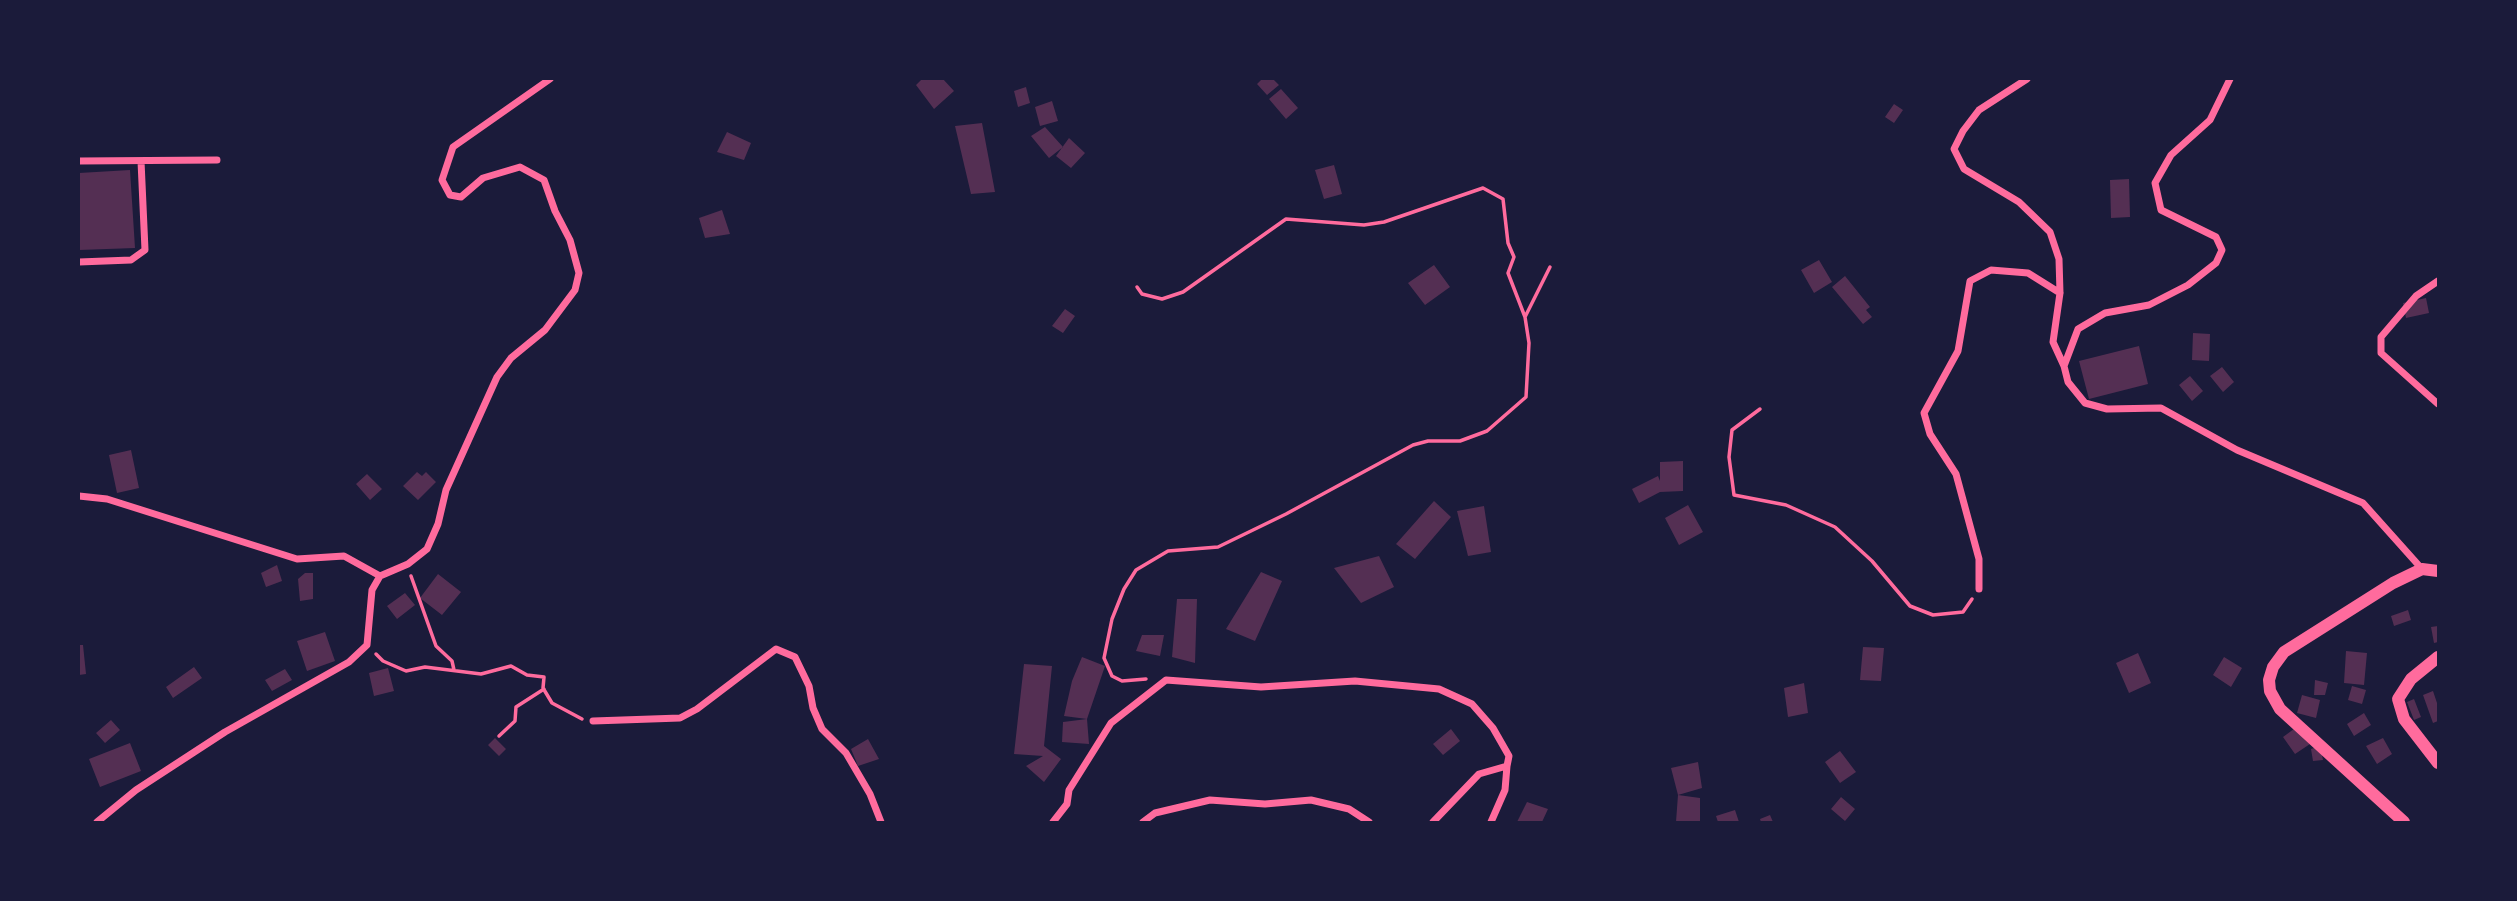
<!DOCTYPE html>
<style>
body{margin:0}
#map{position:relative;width:2517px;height:901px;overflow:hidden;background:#1b1b3a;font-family:"IBM Plex Serif",serif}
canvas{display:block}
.frame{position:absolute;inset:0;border:80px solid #1b1b3a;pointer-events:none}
</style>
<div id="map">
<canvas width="2517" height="901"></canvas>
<div class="frame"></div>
</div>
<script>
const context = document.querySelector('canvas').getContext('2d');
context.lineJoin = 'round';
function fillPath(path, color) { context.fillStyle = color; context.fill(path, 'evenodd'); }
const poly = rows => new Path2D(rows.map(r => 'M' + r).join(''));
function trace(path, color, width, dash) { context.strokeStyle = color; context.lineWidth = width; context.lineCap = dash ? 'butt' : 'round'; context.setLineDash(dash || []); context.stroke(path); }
const building = poly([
 [922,79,943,79,954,91,934,109,916,85],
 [1262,79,1273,79,1279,85,1267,95,1257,84],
 [1026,87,1030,103,1018,107,1014,91],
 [1281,89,1298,108,1286,119,1269,99],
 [1052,101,1058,121,1040,126,1035,107],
 [1894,104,1903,110,1894,123,1885,117],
 [982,123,995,192,971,194,955,126],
 [1045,127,1063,147,1049,158,1031,136],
 [727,132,751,143,744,160,717,152],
 [1069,138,1085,153,1071,168,1056,156],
 [1334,165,1342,194,1324,199,1315,170],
 [130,170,135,248,79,250,79,173],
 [2129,179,2130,217,2111,218,2110,180],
 [722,210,730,234,705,238,699,218],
 [1819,260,1832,282,1814,293,1801,270],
 [1434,265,1450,287,1425,305,1408,283],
 [1845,276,1870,307,1866,310,1872,317,1863,324,1832,287],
 [2426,298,2429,313,2406,318,2403,303],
 [1065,309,1075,316,1063,333,1052,326],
 [2193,333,2210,334,2209,361,2192,360],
 [2139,346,2148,384,2089,399,2079,361],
 [2222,367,2234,382,2223,392,2210,376],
 [2190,376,2203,391,2192,401,2179,385],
 [131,450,139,488,117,493,109,455],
 [1683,461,1683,491,1660,492,1639,503,1632,489,1658,476,1660,481,1660,462],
 [417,472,422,476,426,472,436,482,418,500,403,486],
 [367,474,382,489,370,500,356,484],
 [1434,501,1451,517,1415,559,1396,544],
 [1688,505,1703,532,1679,545,1665,518],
 [1484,506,1491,552,1468,556,1457,511],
 [1379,556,1394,587,1361,603,1334,568],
 [277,565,282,581,266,587,261,573],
 [1261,572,1282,581,1255,641,1226,629],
 [305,573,313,573,313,599,300,601,298,579],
 [438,574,461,592,442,615,420,598],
 [405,593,415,605,397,619,387,606],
 [1177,599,1197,599,1195,663,1172,657],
 [2408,610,2411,620,2394,626,2391,616],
 [2438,626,2438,642,2434,643,2431,627],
 [325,632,335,661,307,671,297,641],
 [1142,635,1164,635,1160,656,1136,651],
 [79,645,83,645,86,674,79,675],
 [1863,647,1884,648,1881,681,1860,680],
 [2346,651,2367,653,2364,685,2344,683],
 [2138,653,2151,683,2129,693,2116,663],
 [1082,657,1105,666,1087,719,1089,744,1062,742,1063,722,1087,719,1064,716,1072,681],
 [2224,657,2242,668,2231,687,2213,675],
 [1024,664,1052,666,1044,746,1061,759,1044,782,1026,766,1043,756,1014,754],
 [194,667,202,678,173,698,166,687],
 [388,668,394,691,374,696,369,673],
 [285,669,292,680,272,691,265,680],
 [2315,680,2328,683,2325,695,2314,695],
 [1804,683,1808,713,1788,717,1784,688],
 [2352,686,2366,690,2362,704,2348,700],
 [2433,691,2438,706,2438,721,2433,723,2423,695],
 [2302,695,2320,700,2316,718,2297,713],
 [2414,699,2421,717,2414,720,2407,702],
 [2364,713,2371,725,2354,736,2347,724],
 [111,720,120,730,105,743,96,733],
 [2298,726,2310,744,2295,754,2283,737],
 [1451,729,1460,741,1443,755,1433,744],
 [495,738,506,749,499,756,488,745],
 [2383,738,2392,754,2377,764,2366,746],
 [868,739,879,759,858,766,851,749],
 [130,743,141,771,100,787,89,759],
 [2320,746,2323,760,2313,761,2311,749],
 [1840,751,1856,772,1840,783,1825,762],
 [1698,762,1702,788,1678,795,1671,768],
 [1678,795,1700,798,1700,822,1676,822],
 [1841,797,1855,809,1845,821,1831,809],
 [1527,802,1548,809,1542,822,1517,822],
 [1735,810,1739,822,1718,822,1716,816],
 [1770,815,1773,822,1761,822,1760,819]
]);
const path = poly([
 [1137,287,1142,294,1162,299,1183,292,1286,219,1364,225,1384,222,1483,188,1503,199,1508,243,1514,257,1508,273,1525,317],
 [1760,409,1732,430,1729,457,1734,495,1786,505,1835,527,1872,561,1910,606,1933,615,1963,612,1972,599],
 [411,576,436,646,452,661,454,670],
 [376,654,383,661,406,671,425,667,481,674,511,666,527,675,544,677,543,688,552,703,582,719],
 [1146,679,1122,681,1112,676,1104,658,1112,619,1124,589,1136,570,1168,551,1218,547,1286,514,1413,445,1428,441,1460,441,1487,431,1526,397,1529,343,1525,317,1550,267],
 [499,736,515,721,516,707,544,689]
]);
const minor = poly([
 [2027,79,1979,110,1963,131,1954,149,1964,169,2019,202,2050,232,2059,259,2060,293,2053,342,2064,366],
 [2230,79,2210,120,2171,155,2155,183,2161,210,2216,237,2222,250,2216,263,2188,285,2149,305,2105,313,2078,329,2064,366,2068,382,2085,403,2107,409,2161,408,2237,450,2363,503,2422,569],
 [79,161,217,160],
 [79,262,131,260,145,250,141,161],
 [2438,281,2416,296,2381,337,2381,353,2438,404],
 [79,496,107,499,297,559,344,556,380,576],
 [1979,589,1979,559,1956,474,1930,434,1924,413,1958,351,1970,281,1991,270,2028,273,2060,293],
 [593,721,680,718,697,709,776,649,795,657,809,686,813,708,822,729,846,753,870,794,881,822],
 [97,822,136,790,225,732,349,662,367,645,372,590,380,576,408,564,427,549,438,524,446,490,497,377,511,358,545,330,575,290,579,273,570,240,555,211,544,180,520,167,483,178,461,197,450,195,442,180,453,147,550,79],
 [1053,822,1067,804,1069,790,1111,723,1166,680,1261,687,1355,681,1439,689,1472,704,1493,728,1509,756,1507,766],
 [1143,822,1155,813,1210,800,1265,804,1311,800,1349,809,1369,822],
 [1433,822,1479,774,1507,766,1505,790,1491,822]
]);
const secondary = poly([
 [2438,657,2411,679,2398,699,2404,719,2438,763],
 [2404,822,2280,709,2270,691,2269,680,2273,667,2284,652,2393,583,2422,569,2438,571]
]);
fillPath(building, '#542f53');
trace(path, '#ff6b9d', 3.5);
trace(minor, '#ff6b9d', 7);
trace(secondary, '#ff6b9d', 12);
</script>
